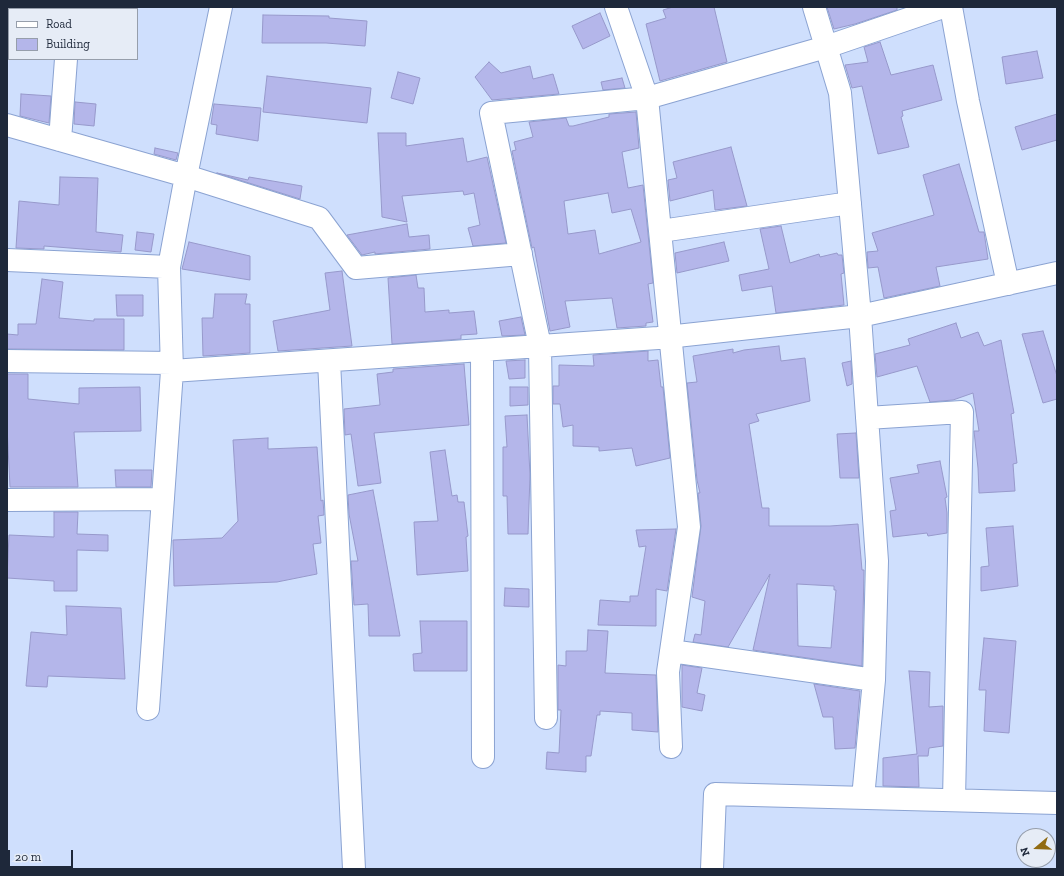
<!DOCTYPE html>
<style>
body{margin:0}
#map{position:relative;width:1064px;height:876px;overflow:hidden;background:#cfdffd;font-family:"Zilla Slab",serif}
canvas{display:block}
.frame{position:absolute;inset:0;border:8px solid #1e283a;pointer-events:none}
.legend{position:absolute;left:8px;top:8px;width:130px;height:52px;box-sizing:border-box;background:#e6ecf6;border:1px solid #969eab;margin:0;padding:5px 7px;list-style:none;font-size:12px;color:#1e283a}
.legend li{display:flex;align-items:center;gap:8px;height:20px}
.legend b{width:20px;border:1px solid #969eab}
.north{position:absolute;left:1016px;top:828px;width:40px;height:40px;box-sizing:border-box;background:#e6ecf6;border:1px solid #969eab;border-radius:50%;rotate:251deg;font-size:11px;font-weight:700;line-height:16px;text-align:center;color:#1e283a}
.north::after{content:'';display:block;margin:auto;width:14px;height:18px;background:#916b12;clip-path:polygon(50% 0,100% 100%,50% 72%,0 100%)}
.scale{position:absolute;left:8px;top:850px;width:65px;height:18px;box-sizing:border-box;border:2px solid #1e283a;border-top:0;padding-left:5px;font-size:12px;line-height:14px;white-space:nowrap;color:#1e283a;-webkit-text-stroke:3px #e6ecf6;paint-order:stroke}
</style>
<div id="map">
<canvas width="1064" height="876"></canvas>
<div class="frame"></div>
<ul class="legend">
<li><b style="height:5px;background:#fff"></b>Road</li>
<li><b style="height:11px;background:#b4b6ea"></b>Building</li>
</ul>
<div class="north">N</div>
<div class="scale">20 m</div>
</div>
<script>
const context = document.querySelector('canvas').getContext('2d');
context.lineJoin = 'round';
function fillPath(path, color) { context.fillStyle = color; context.fill(path, 'evenodd'); }
const poly = rows => new Path2D(rows.map(r => 'M' + r).join(''));
function trace(path, color, width, dash) { context.strokeStyle = color; context.lineWidth = width; context.lineCap = dash ? 'butt' : 'round'; context.setLineDash(dash || []); context.stroke(path); }
const building = poly([
 [673,7,714,7,727,62,660,81,646,24,666,18,663,10,673,7],
 [827,7,897,7,897,10,855,24,834,29,827,7],
 [600,13,610,36,583,49,572,26,600,13],
 [263,15,329,16,329,18,367,21,365,46,326,43,262,43,263,15],
 [880,42,891,75,933,65,942,100,902,111,903,116,901,117,909,147,878,154,862,86,852,88,845,65,868,62,864,47,880,42],
 [1037,51,1043,78,1006,84,1002,57,1037,51],
 [489,62,501,73,530,66,533,79,553,74,559,94,492,100,475,77,489,62],
 [398,72,420,78,413,104,391,98,398,72],
 [267,76,371,88,367,123,263,112,267,76],
 [622,78,625,88,603,90,601,82,622,78],
 [21,94,51,96,49,123,20,116,21,94],
 [75,102,96,104,94,126,74,124,75,102],
 [214,104,261,108,258,141,216,134,217,125,211,124,214,104],
 [636,112,639,148,622,152,628,188,643,185,653,283,648,284,653,322,646,323,646,326,617,328,612,298,565,301,570,327,550,331,534,247,532,248,512,151,516,150,514,142,533,137,529,122,566,118,569,126,573,126,609,117,609,114,636,112],
 [608,193,612,213,631,209,641,242,599,254,595,230,568,234,564,201,608,193],
 [1057,114,1057,140,1022,150,1015,127,1057,114],
 [378,133,406,133,406,146,463,138,467,162,487,157,506,243,473,246,468,228,480,225,474,193,464,195,463,191,402,196,407,222,382,217,378,133],
 [731,147,747,206,715,210,713,190,670,201,668,180,677,178,673,162,731,147],
 [155,148,178,153,176,160,154,154,155,148],
 [959,164,979,232,984,232,988,259,936,267,940,286,884,298,878,267,868,268,867,252,878,251,872,233,934,215,923,175,959,164],
 [217,173,248,180,249,177,302,186,300,199,217,173],
 [60,177,98,178,96,232,123,235,121,252,44,246,44,249,16,248,19,201,59,205,60,177],
 [407,224,409,237,429,235,430,249,375,254,375,252,362,255,347,235,407,224],
 [781,226,790,263,819,254,820,257,837,253,838,255,842,255,844,273,841,274,844,305,776,313,772,286,742,291,739,275,769,269,760,229,781,226],
 [137,232,154,234,151,252,135,250,137,232],
 [189,242,250,256,250,280,182,269,189,242],
 [724,242,729,261,677,273,675,253,724,242],
 [342,271,352,346,278,351,273,321,330,310,325,273,342,271],
 [416,275,418,288,424,288,425,312,449,310,449,313,474,311,477,334,461,335,461,339,392,344,388,278,416,275],
 [42,279,63,282,59,318,94,321,94,319,124,319,124,350,7,349,7,334,18,335,18,324,36,324,42,279],
 [215,294,247,294,245,304,250,304,250,353,203,356,202,318,213,318,215,294],
 [116,295,143,295,143,316,117,316,116,295],
 [521,317,525,335,502,336,499,321,521,317],
 [956,323,961,338,978,332,984,346,1001,340,1014,413,1011,414,1017,463,1013,464,1015,491,979,493,978,468,974,431,979,431,973,393,953,400,930,402,917,366,877,377,875,354,910,345,908,339,956,323],
 [1043,331,1057,376,1057,399,1043,403,1022,334,1043,331],
 [779,346,781,361,805,358,810,401,756,414,759,421,749,424,762,508,769,508,769,526,830,526,858,524,862,570,864,570,862,666,753,650,770,574,728,647,693,642,695,634,701,635,705,601,692,597,701,526,698,493,700,493,697,480,687,383,697,382,693,356,733,349,733,353,744,350,779,346],
 [797,584,834,586,834,590,836,590,831,648,798,646,797,584],
 [648,351,648,361,658,360,661,387,663,387,670,458,636,466,632,448,599,451,599,447,573,446,573,425,563,427,560,404,553,404,553,386,559,386,559,365,594,366,593,355,648,351],
 [525,360,525,378,509,379,506,361,525,360],
 [851,361,852,384,847,386,842,363,851,361],
 [464,364,469,425,374,433,381,483,358,486,351,434,345,435,344,409,380,405,377,374,393,372,393,369,464,364],
 [7,374,28,374,28,399,79,404,79,388,140,387,141,431,74,432,78,487,10,487,7,427,7,374],
 [510,387,528,387,528,405,510,406,510,387],
 [527,415,530,475,528,534,508,534,507,496,503,496,503,447,507,447,505,416,527,415],
 [856,433,859,478,840,478,837,434,856,433],
 [268,438,268,449,317,447,321,501,323,500,324,515,318,516,321,543,313,544,317,574,277,582,174,586,173,540,222,538,238,521,233,440,268,438],
 [445,450,452,496,457,495,458,502,464,502,468,536,466,537,468,571,417,575,414,522,438,521,430,452,445,450],
 [940,461,947,497,945,498,947,513,947,533,928,536,927,533,893,537,890,511,896,510,890,478,919,473,917,465,940,461],
 [115,470,152,470,151,487,116,487,115,470],
 [373,490,400,636,369,636,368,604,354,605,351,561,358,561,349,514,348,495,373,490],
 [54,512,78,512,77,534,108,535,108,551,77,550,77,591,54,591,54,581,7,578,9,535,54,537,54,512],
 [1013,526,1018,586,981,591,981,567,989,566,986,528,1013,526],
 [676,529,667,591,656,589,656,626,598,625,600,600,630,602,630,596,638,596,646,546,639,547,636,530,676,529],
 [505,588,529,589,529,607,504,606,505,588],
 [66,606,121,608,125,679,48,676,47,687,26,686,31,632,67,635,66,606],
 [420,621,467,621,467,671,414,671,413,654,422,653,420,621],
 [588,630,608,631,605,673,656,675,658,732,632,730,632,713,600,711,600,715,597,715,591,756,586,756,586,772,546,769,547,752,559,753,561,710,558,710,558,665,566,666,566,651,587,651,588,630],
 [984,638,1016,641,1009,733,984,731,986,690,979,690,984,638],
 [682,665,702,668,697,693,705,695,702,711,682,707,682,665],
 [909,671,930,672,929,707,943,706,943,746,929,748,928,756,918,756,919,787,883,786,883,758,917,754,909,671],
 [814,684,860,691,855,748,835,749,833,717,823,717,814,684]
]);
const minor = poly([
 [221,7,186,176,169,267,172,371,658,338,860,316,1057,273],
 [616,7,647,98,689,527,668,672,671,747],
 [814,7,840,93,860,316,877,561,874,680,863,798],
 [951,7,968,101,1008,284],
 [70,9,70,7],
 [7,125,186,176,319,218,356,268,521,254],
 [60,140,66,59],
 [661,231,850,203],
 [7,260,169,267],
 [482,350,483,757],
 [7,361,172,363],
 [329,361,354,869],
 [867,418,962,412,954,800],
 [7,500,163,499],
 [671,651,874,680],
 [148,709,172,371],
 [546,718,540,346,491,113,647,98,826,47,943,7],
 [712,869,715,794,1057,803]
]);
fillPath(building, '#b4b6ea');
trace(building, '#9799cb', 1);
trace(minor, '#8ba3d2', 24);
trace(minor, '#fff', 22);
</script>
